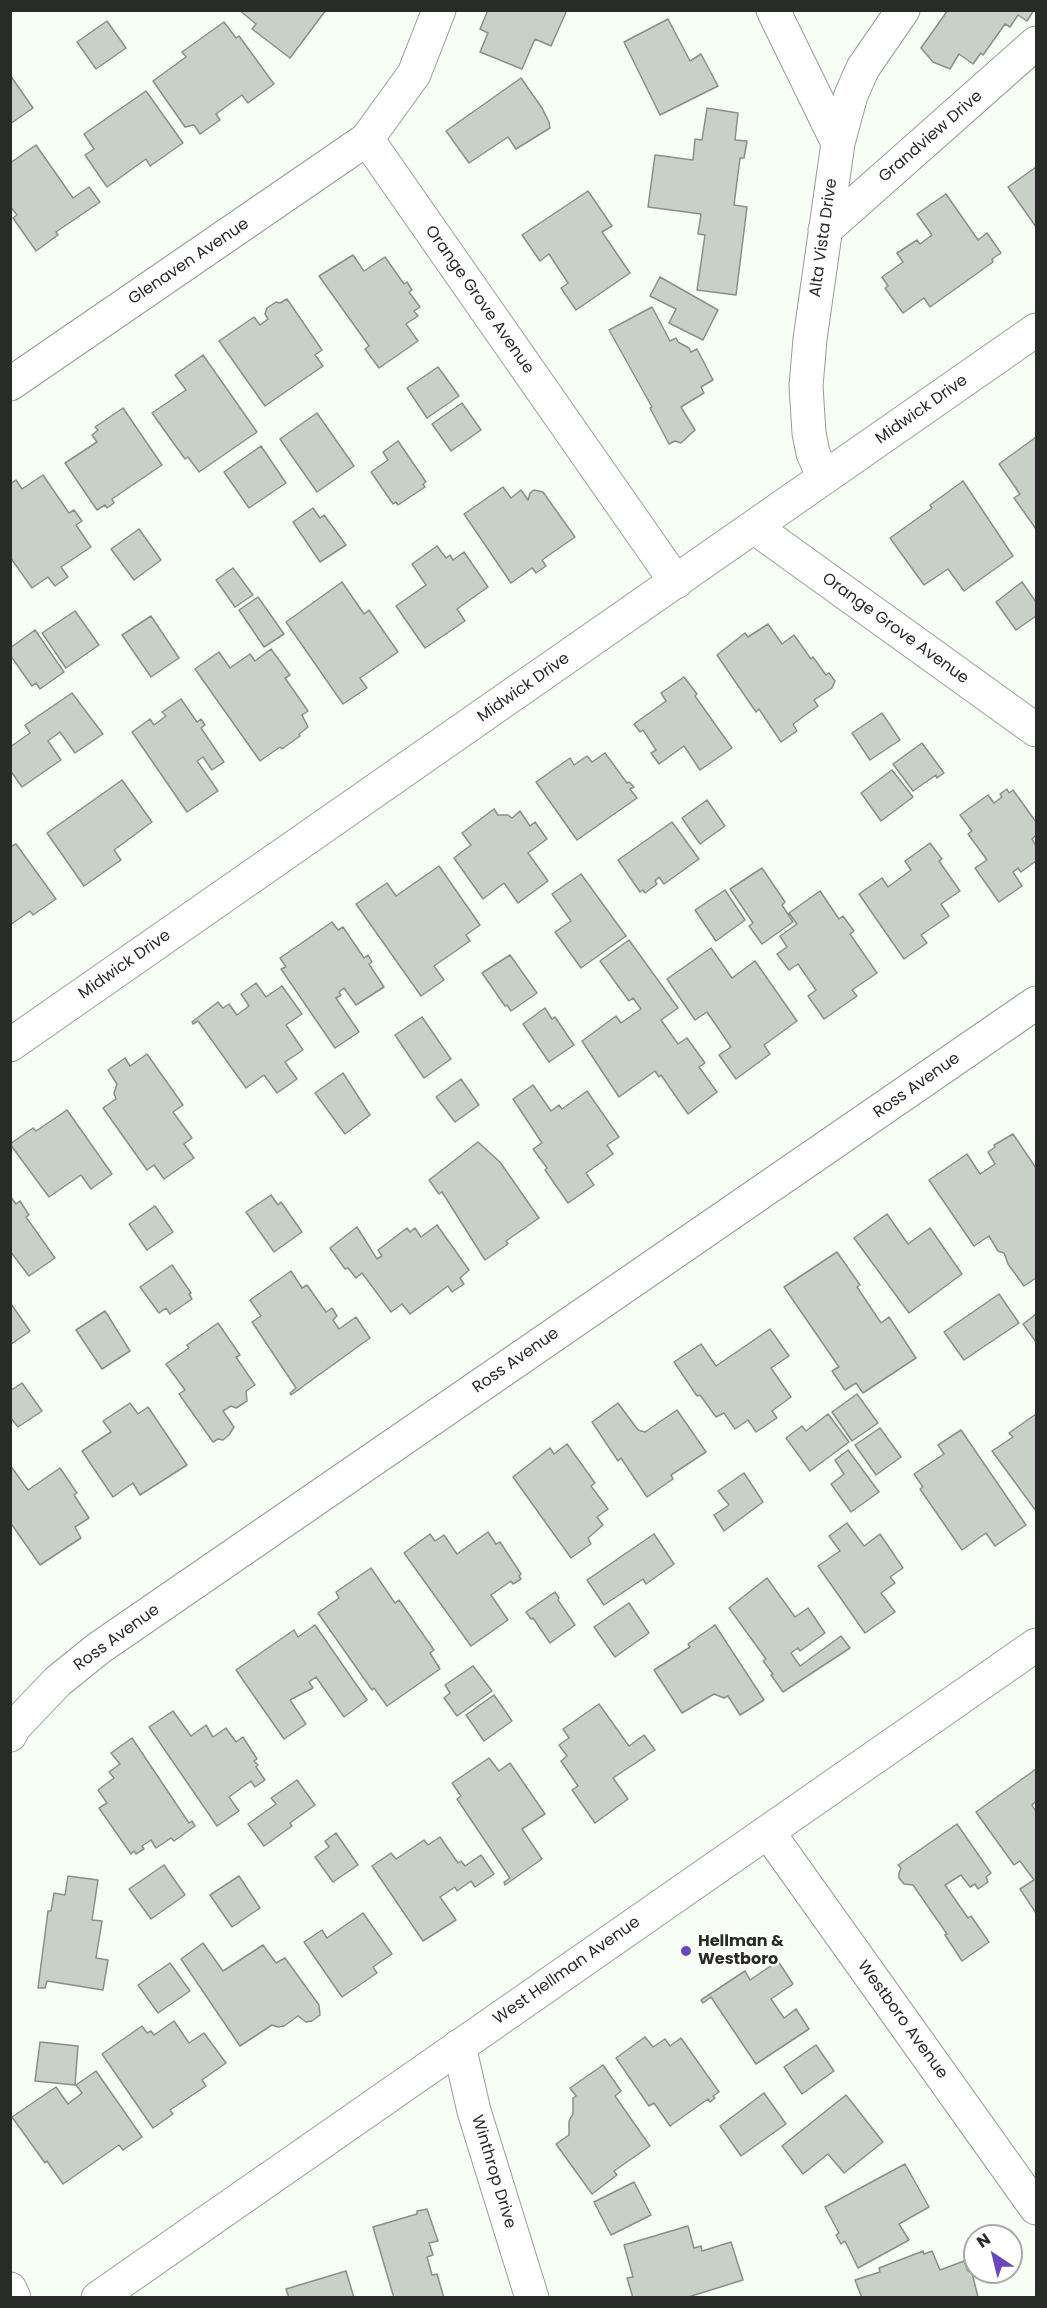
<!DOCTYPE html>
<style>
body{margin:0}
#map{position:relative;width:1047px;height:2308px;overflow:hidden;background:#f6fef5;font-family:Poppins,sans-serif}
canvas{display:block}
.frame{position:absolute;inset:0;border:12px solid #282b28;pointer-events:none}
.north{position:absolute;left:963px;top:2224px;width:60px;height:60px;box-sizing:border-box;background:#fff;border:2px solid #a9aaa9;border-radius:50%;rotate:325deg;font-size:16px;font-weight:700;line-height:24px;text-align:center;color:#282b28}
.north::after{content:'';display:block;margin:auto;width:21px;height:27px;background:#6b47bf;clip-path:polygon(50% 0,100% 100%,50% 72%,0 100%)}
</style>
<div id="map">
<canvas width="1047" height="2308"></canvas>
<div class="frame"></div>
<div class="north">N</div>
</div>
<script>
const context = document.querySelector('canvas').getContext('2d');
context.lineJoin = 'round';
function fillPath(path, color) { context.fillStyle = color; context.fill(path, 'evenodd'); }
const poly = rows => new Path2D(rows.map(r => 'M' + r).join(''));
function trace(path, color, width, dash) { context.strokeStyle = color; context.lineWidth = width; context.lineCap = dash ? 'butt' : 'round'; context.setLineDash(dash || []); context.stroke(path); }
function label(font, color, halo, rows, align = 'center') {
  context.font = font + ' Poppins,sans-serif'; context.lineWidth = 5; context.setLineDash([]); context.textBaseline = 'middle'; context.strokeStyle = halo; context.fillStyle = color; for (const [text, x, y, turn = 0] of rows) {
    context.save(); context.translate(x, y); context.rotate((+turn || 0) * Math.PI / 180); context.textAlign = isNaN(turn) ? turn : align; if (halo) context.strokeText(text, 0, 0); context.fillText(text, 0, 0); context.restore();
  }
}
const building = poly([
 [239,10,326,10,290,58,252,29,256,24,239,10],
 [488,10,567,10,551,46,535,39,522,69,480,52,488,33,480,29,488,10],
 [948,10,1034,10,1027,21,1018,15,1010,27,1005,24,983,55,981,53,973,64,959,54,950,69,933,62,921,48,948,10],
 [668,19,690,61,701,54,718,86,660,115,624,42,668,19],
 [107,21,126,48,96,69,77,42,107,21],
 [224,22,236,38,239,36,274,84,248,103,242,95,216,114,220,120,200,134,194,125,185,127,153,81,186,57,182,52,224,22],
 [10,75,33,108,10,124,10,75],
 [521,78,542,108,549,122,550,128,516,149,508,137,469,163,446,131,521,78],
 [146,91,183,143,150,166,146,159,107,187,85,155,94,149,84,134,146,91],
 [707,108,738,113,735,140,747,141,744,158,740,158,734,205,747,207,736,295,697,290,705,235,698,234,701,214,648,207,655,155,693,160,695,139,702,140,707,108],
 [36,145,73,198,89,187,100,202,56,232,58,235,36,251,13,218,17,215,10,206,10,163,36,145],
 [1036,167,1036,227,1008,187,1036,167],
 [588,191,612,226,602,232,630,273,576,310,561,288,568,283,549,254,540,261,522,235,588,191],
 [946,194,978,240,987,233,1001,253,992,259,993,262,930,307,924,298,903,313,885,288,888,286,882,277,903,262,897,253,917,240,920,244,932,235,917,214,946,194],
 [353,255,364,271,385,257,404,284,407,282,412,290,409,292,420,307,414,311,418,316,406,324,418,341,379,368,365,349,369,346,319,276,353,255],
 [660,277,718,310,703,340,669,323,676,309,650,296,660,277],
 [287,299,322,350,315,355,323,366,265,406,219,341,254,317,260,325,268,319,265,314,267,308,276,302,280,303,287,299],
 [652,307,670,341,676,338,678,342,689,348,691,352,697,349,713,380,701,387,704,393,681,407,695,430,681,443,675,441,669,444,650,408,652,407,609,330,652,307],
 [203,355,257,432,199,472,188,457,185,459,152,413,186,390,175,375,203,355],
 [438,367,459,396,427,418,407,388,438,367],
 [462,403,481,430,451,451,432,424,462,403],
 [123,408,162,465,112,499,114,503,107,508,105,505,97,510,65,463,97,442,92,435,98,430,95,427,123,408],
 [317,413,354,466,317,492,280,439,317,413],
 [1036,437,1036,529,1014,498,1020,494,999,464,1036,437],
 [398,441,426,482,423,484,425,487,398,505,396,502,393,504,371,472,388,460,383,452,398,441],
 [261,446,286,483,249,508,224,472,261,446],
 [43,475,69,513,74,510,82,521,76,525,91,547,61,567,68,577,55,586,48,577,32,588,10,557,10,484,16,480,22,489,43,475],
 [963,481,1013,556,964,591,948,569,924,585,890,538,932,508,930,505,963,481],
 [503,487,511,498,521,490,528,500,530,493,534,490,543,492,575,537,542,560,546,566,536,573,532,568,511,583,464,514,503,487],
 [313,508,320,518,324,515,346,545,320,562,293,522,313,508],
 [139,529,161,560,134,580,111,549,139,529],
 [437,546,446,558,450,555,453,560,464,552,488,587,457,609,465,621,425,648,396,606,426,585,412,564,437,546],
 [233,568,253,595,235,607,216,580,233,568],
 [342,582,364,614,369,610,398,652,360,678,367,688,343,704,286,622,342,582],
 [1022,582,1036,602,1036,616,1016,630,996,602,1022,582],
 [258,597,284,634,264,647,239,610,258,597],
 [75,611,99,645,66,668,42,633,75,611],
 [151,616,179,658,151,677,122,635,151,616],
 [768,624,782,644,794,635,811,659,813,657,826,675,829,673,835,681,832,688,814,700,818,706,793,724,797,731,781,742,759,709,756,712,717,655,745,633,748,637,768,624],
 [35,630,64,672,40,689,36,683,32,686,10,655,10,648,35,630],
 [271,649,290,675,285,678,308,711,302,715,308,727,299,734,300,736,282,749,280,747,260,761,195,669,219,652,230,668,250,654,255,661,271,649],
 [684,677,697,694,695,696,732,748,700,770,684,746,659,764,651,753,656,750,643,730,640,732,634,724,666,701,661,693,684,677],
 [72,693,103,734,75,753,60,732,48,741,61,760,22,787,10,770,10,747,30,733,25,725,72,693],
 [181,699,197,722,201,719,205,725,201,728,224,762,212,770,203,757,197,761,218,791,187,812,132,732,150,719,154,725,166,716,162,712,181,699],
 [882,713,900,740,870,760,852,733,882,713],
 [922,743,944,773,937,778,936,775,913,791,893,764,922,743],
 [605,753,627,783,629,782,634,787,630,789,637,798,577,840,536,782,570,758,574,765,587,756,592,762,605,753],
 [892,770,913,797,881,821,861,793,892,770],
 [122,780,152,822,114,850,121,860,84,886,47,833,122,780],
 [1007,789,1009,793,1013,790,1036,822,1036,835,1032,839,1036,846,1036,861,1021,872,1018,868,1013,872,1022,886,999,902,975,868,987,860,968,834,972,831,960,815,988,795,994,803,1002,797,1000,794,1007,789],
 [707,800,725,826,700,844,682,818,707,800],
 [494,809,498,815,508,815,512,818,520,811,530,826,535,822,547,839,528,853,548,881,518,903,504,883,483,899,454,858,471,845,462,833,494,809],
 [672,822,699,859,664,884,659,877,655,881,657,884,645,893,643,890,640,892,618,860,672,822],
 [930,843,942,859,939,861,960,891,941,904,949,916,921,935,927,943,904,959,859,894,882,878,888,887,911,870,905,861,930,843],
 [16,844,56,899,33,915,30,911,10,925,10,847,16,844],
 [439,866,480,925,466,935,470,941,434,966,444,980,421,996,356,904,387,883,396,896,439,866],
 [762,868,785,902,782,905,793,922,762,944,749,926,753,923,730,889,762,868],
 [581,874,626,936,581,968,555,932,571,921,552,894,581,874],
 [725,890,745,920,716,941,695,910,725,890],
 [820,891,839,919,843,916,854,931,850,934,877,973,852,990,857,996,824,1019,808,996,816,990,798,964,789,970,777,954,787,947,780,936,797,924,789,913,820,891],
 [332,922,338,930,343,927,364,958,368,955,372,962,369,964,384,987,356,1005,344,988,339,992,341,995,336,998,359,1032,335,1048,281,969,286,967,280,958,332,922],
 [629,940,678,1008,661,1020,678,1044,687,1038,705,1063,699,1067,717,1092,688,1114,661,1075,659,1077,655,1071,619,1097,582,1041,616,1016,621,1023,641,1009,633,998,629,1001,600,961,629,940],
 [711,948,732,978,755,961,797,1021,764,1045,770,1054,736,1079,719,1055,731,1047,707,1012,695,1020,667,979,711,948],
 [510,955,537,993,511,1011,507,1005,505,1006,482,973,510,955],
 [256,983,266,997,282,986,302,1014,286,1025,303,1050,285,1062,297,1079,277,1093,264,1075,246,1088,198,1021,193,1024,192,1022,218,1002,223,1008,229,1004,237,1015,249,1006,241,994,256,983],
 [545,1008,552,1019,555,1017,574,1045,549,1062,523,1024,545,1008],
 [422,1017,451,1059,424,1078,395,1035,422,1017],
 [147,1054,183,1105,173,1112,192,1138,184,1144,194,1158,164,1179,154,1165,147,1170,103,1108,116,1099,114,1093,117,1084,108,1070,125,1058,130,1066,147,1054],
 [343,1073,370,1115,345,1134,315,1093,343,1073],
 [461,1079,479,1105,455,1122,436,1097,461,1079],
 [533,1085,551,1111,559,1105,562,1109,587,1091,619,1137,607,1145,613,1154,586,1173,594,1185,568,1203,545,1170,547,1168,533,1149,542,1143,513,1099,533,1085],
 [67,1110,112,1174,91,1189,81,1175,49,1197,10,1144,33,1128,36,1131,67,1110],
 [1013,1134,1036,1168,1036,1278,1024,1286,1008,1264,1004,1253,998,1251,989,1236,974,1246,929,1180,967,1154,980,1174,995,1164,988,1152,995,1147,994,1145,1013,1134],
 [478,1142,500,1162,539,1218,506,1241,508,1244,485,1260,442,1192,439,1194,429,1180,478,1142],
 [271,1195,278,1205,281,1202,302,1232,274,1252,246,1212,271,1195],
 [10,1196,16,1204,20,1201,29,1215,26,1217,55,1258,29,1276,10,1251,10,1196],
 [155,1206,173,1232,147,1250,129,1224,155,1206],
 [887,1214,908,1244,930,1228,962,1274,909,1313,854,1238,887,1214],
 [437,1225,469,1270,460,1278,464,1284,452,1292,448,1286,410,1314,402,1304,391,1312,362,1273,356,1278,348,1268,345,1269,330,1248,357,1227,377,1259,382,1256,378,1250,407,1228,410,1232,415,1228,421,1237,437,1225],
 [837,1252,860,1285,857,1287,881,1323,889,1317,916,1358,863,1393,856,1383,845,1390,832,1371,839,1367,784,1287,837,1252],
 [172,1265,191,1293,189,1294,192,1299,170,1314,166,1308,159,1313,140,1287,172,1265],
 [291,1271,302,1288,307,1285,326,1312,332,1308,337,1316,333,1320,339,1329,356,1317,370,1338,291,1395,290,1393,296,1388,252,1322,261,1316,250,1300,291,1271],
 [999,1294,1019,1323,964,1360,944,1332,999,1294],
 [11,1304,30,1331,10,1345,10,1305,11,1304],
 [105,1311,130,1351,102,1369,76,1330,105,1311],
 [1036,1314,1036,1342,1023,1324,1036,1314],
 [218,1323,240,1355,236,1357,255,1385,246,1391,247,1401,236,1408,231,1406,223,1411,234,1427,229,1435,223,1440,218,1439,213,1442,179,1394,185,1390,166,1364,189,1348,187,1345,218,1323],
 [770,1329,789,1356,771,1368,791,1397,772,1411,777,1418,756,1432,748,1420,735,1429,724,1413,716,1417,700,1395,697,1396,674,1362,701,1344,716,1366,770,1329],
 [22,1383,42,1411,18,1427,10,1417,10,1391,22,1383],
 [857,1394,878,1423,852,1441,832,1412,857,1394],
 [130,1403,138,1414,148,1407,187,1465,140,1495,133,1483,113,1497,82,1451,111,1432,103,1421,130,1403],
 [618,1403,638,1430,645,1432,677,1410,706,1452,671,1475,673,1479,647,1497,621,1458,618,1461,592,1422,618,1403],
 [828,1414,849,1442,810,1471,786,1438,802,1426,806,1431,828,1414],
 [1036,1414,1036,1511,992,1451,1013,1437,1009,1433,1036,1414],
 [880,1428,901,1457,876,1475,855,1445,880,1428],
 [961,1430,1026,1525,995,1546,986,1533,962,1550,920,1489,923,1487,914,1474,944,1454,938,1445,961,1430],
 [567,1444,595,1483,591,1486,608,1509,597,1517,603,1525,588,1538,591,1544,571,1558,513,1477,550,1448,554,1454,567,1444],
 [848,1450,879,1492,851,1512,831,1484,844,1474,835,1460,848,1450],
 [10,1465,28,1490,60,1468,77,1493,74,1495,89,1518,75,1527,81,1538,40,1565,10,1522,10,1465],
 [744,1473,763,1502,724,1531,714,1515,729,1505,718,1491,744,1473],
 [847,1523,864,1546,880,1534,903,1568,890,1577,895,1583,881,1593,895,1612,865,1633,818,1566,840,1551,829,1536,847,1523],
 [488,1532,496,1544,500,1542,521,1574,519,1576,521,1579,513,1584,511,1581,491,1595,508,1620,471,1646,404,1553,430,1534,435,1541,444,1535,457,1554,488,1532],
 [654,1534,674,1564,646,1584,643,1579,604,1605,587,1580,654,1534],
 [371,1568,395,1603,399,1600,434,1650,430,1653,440,1669,387,1706,374,1688,372,1690,318,1613,339,1598,336,1592,371,1568],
 [767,1578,795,1617,808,1608,825,1633,800,1651,798,1648,791,1653,800,1666,841,1636,850,1648,783,1692,771,1675,773,1674,763,1661,766,1659,729,1608,767,1578],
 [555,1592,559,1598,558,1600,575,1625,550,1643,533,1618,531,1619,526,1612,555,1592],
 [629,1603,649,1633,615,1657,594,1627,629,1603],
 [315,1625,367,1700,344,1717,316,1677,309,1682,313,1688,290,1700,306,1724,284,1739,236,1670,294,1630,298,1637,315,1625],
 [715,1625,764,1700,740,1715,728,1696,724,1698,714,1694,682,1713,654,1670,690,1647,688,1644,715,1625],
 [473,1666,492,1691,457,1716,444,1698,450,1693,445,1685,473,1666],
 [494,1695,512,1721,484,1741,466,1715,494,1695],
 [599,1704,629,1746,644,1735,655,1750,613,1778,628,1799,595,1823,572,1790,578,1786,561,1761,567,1756,559,1745,569,1738,563,1729,599,1704],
 [173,1711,191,1736,206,1725,213,1737,226,1728,236,1742,243,1737,257,1759,254,1761,258,1765,256,1767,265,1780,255,1787,251,1781,229,1797,239,1811,217,1826,149,1727,173,1711],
 [132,1738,189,1823,192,1821,195,1826,174,1841,171,1838,156,1848,151,1840,142,1846,144,1849,136,1854,134,1851,131,1854,99,1808,107,1803,98,1790,114,1778,109,1772,120,1764,111,1753,132,1738],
 [489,1758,499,1771,510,1763,545,1814,522,1829,542,1859,505,1885,504,1882,510,1878,457,1799,461,1796,452,1783,489,1758],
 [1036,1769,1036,1801,1032,1805,1036,1812,1036,1913,1020,1889,1034,1880,1020,1861,1014,1865,976,1812,1036,1769],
 [297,1780,315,1805,290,1823,292,1826,264,1846,248,1824,276,1804,271,1798,297,1780],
 [957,1824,991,1873,986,1877,988,1882,978,1889,975,1884,970,1887,961,1875,945,1885,968,1918,971,1916,989,1942,962,1961,945,1935,947,1934,913,1885,904,1884,899,1878,899,1873,901,1868,898,1865,957,1824],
 [336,1833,358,1865,333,1882,315,1857,329,1847,325,1841,336,1833],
 [440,1837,458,1863,461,1861,465,1866,481,1855,494,1874,475,1887,471,1881,457,1891,455,1887,440,1897,456,1920,423,1941,372,1866,391,1853,396,1859,424,1840,428,1845,440,1837],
 [164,1865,185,1895,151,1919,129,1889,164,1865],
 [68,1876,98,1880,92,1920,102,1921,96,1958,108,1960,103,1990,47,1981,45,1988,38,1988,48,1911,51,1911,54,1893,65,1895,68,1876],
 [239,1876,260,1908,232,1927,210,1895,239,1876],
 [363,1913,392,1954,373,1967,377,1973,342,1997,304,1942,322,1930,327,1938,363,1913],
 [203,1943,223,1971,263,1945,276,1963,285,1958,319,2005,320,2015,312,2021,306,2022,298,2016,284,2026,278,2027,272,2025,240,2046,181,1959,203,1943],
 [778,1961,793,1984,771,1999,784,2018,796,2009,809,2029,756,2064,711,1997,703,2003,701,2000,745,1971,750,1980,778,1961],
 [170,1963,190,1991,158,2013,138,1985,170,1963],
 [174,2021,189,2043,204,2033,226,2063,202,2080,206,2086,170,2110,173,2114,153,2128,102,2054,142,2026,147,2033,151,2031,154,2035,174,2021],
 [645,2037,653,2047,665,2039,670,2046,681,2038,719,2092,713,2096,715,2098,710,2102,708,2099,670,2126,654,2103,649,2106,616,2058,645,2037],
 [40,2042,78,2046,75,2085,35,2081,40,2042],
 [816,2045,834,2071,802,2094,784,2067,816,2045],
 [603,2065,621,2091,615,2096,650,2146,614,2171,617,2175,592,2194,556,2144,569,2135,569,2121,573,2114,573,2098,576,2096,570,2088,603,2065],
 [96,2071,142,2137,123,2150,119,2145,63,2184,47,2161,45,2163,12,2117,56,2087,68,2104,82,2093,76,2085,96,2071],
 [764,2093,786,2124,741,2156,720,2126,764,2093],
 [846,2095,883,2142,844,2173,828,2154,803,2174,782,2146,846,2095],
 [905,2164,929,2207,899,2224,909,2240,858,2268,845,2241,841,2244,836,2235,839,2233,825,2207,905,2164],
 [634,2182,651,2215,611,2235,594,2202,634,2182],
 [427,2209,438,2241,429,2243,433,2255,427,2257,432,2275,437,2274,444,2298,394,2298,373,2227,417,2214,417,2211,427,2209],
 [688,2226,694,2248,701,2246,702,2251,731,2242,743,2280,685,2298,633,2298,627,2278,633,2277,624,2245,688,2226],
 [923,2251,924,2254,932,2251,940,2270,964,2261,968,2271,972,2273,978,2297,862,2298,855,2280,880,2272,879,2268,923,2251],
 [346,2271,354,2298,289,2298,286,2289,346,2271]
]);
const minor = poly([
 [439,10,414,74,367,139,676,582],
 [773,10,838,143],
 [825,230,1036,43],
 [10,384,367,139],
 [824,478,813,453,809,433,806,386,810,339,838,143,851,95,863,68,903,10],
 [754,527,1036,730],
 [10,1045,1036,330],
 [10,1735,14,1727,58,1681,99,1648,1036,1003],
 [768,1832,1036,2208],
 [459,2046,474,2111,532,2298],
 [10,2289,14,2298],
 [98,2298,1036,1645]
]);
const markers = [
 [686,1951,6,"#6b47bf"]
];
const streetNames = [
 ["Grandview Drive",931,137,-41],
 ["Alta Vista Drive",824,238,-82],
 ["Glenaven Avenue",189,262,-34],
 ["Orange Grove Avenue",479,300,55],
 ["Midwick Drive",922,410,-35],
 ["Orange Grove Avenue",895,629,36],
 ["Midwick Drive",524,688,-35],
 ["Midwick Drive",125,965,-35],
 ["Ross Avenue",917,1086,-35],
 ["Ross Avenue",516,1361,-35],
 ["Ross Avenue",117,1638,-36],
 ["West Hellman Avenue",567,1971,-35],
 ["Westboro Avenue",902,2020,54],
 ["Winthrop Drive",493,2172,73]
];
const poiNames = [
 ["Hellman &",698,1942],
 ["Westboro",698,1960]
];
fillPath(building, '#c9d0c8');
trace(building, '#899088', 1.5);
trace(minor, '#969d96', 35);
trace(minor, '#fff', 33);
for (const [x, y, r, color] of markers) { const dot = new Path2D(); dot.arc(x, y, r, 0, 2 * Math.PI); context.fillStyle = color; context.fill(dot); trace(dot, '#fff', 2); }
label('16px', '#282b28', '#fff', streetNames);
label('bold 16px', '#282b28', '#fff', poiNames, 'left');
</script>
